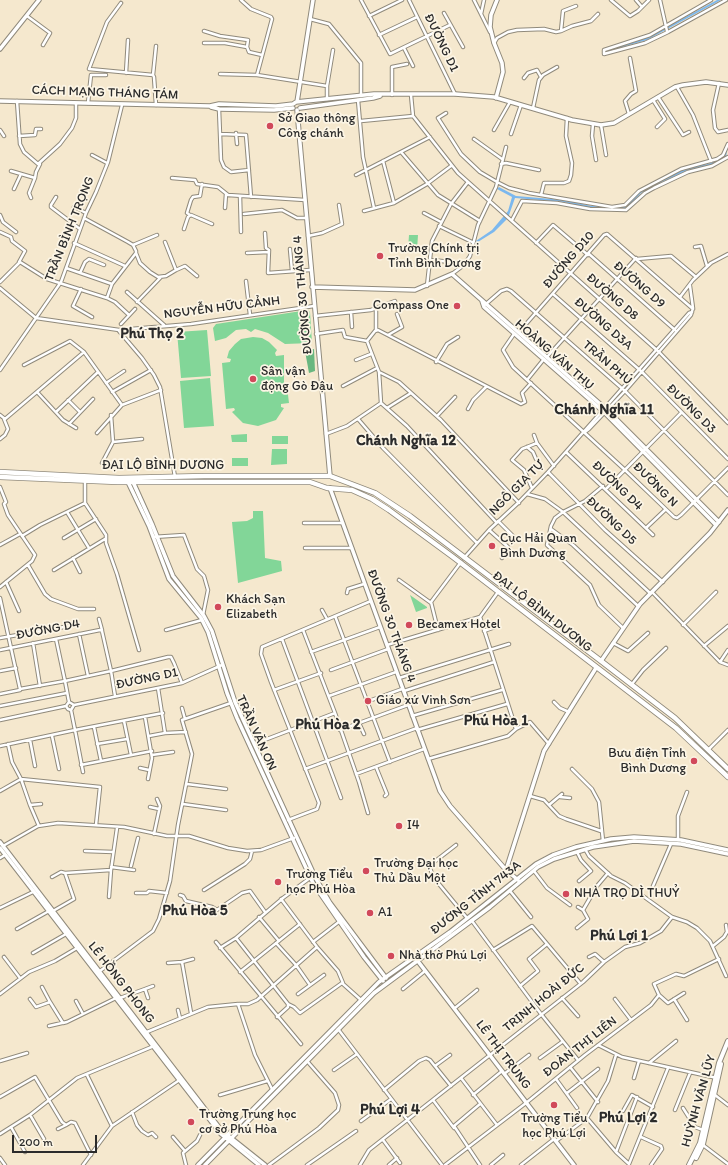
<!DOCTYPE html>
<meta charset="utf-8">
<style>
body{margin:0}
#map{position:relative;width:728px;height:1165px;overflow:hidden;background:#f5e8ce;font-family:Itim,sans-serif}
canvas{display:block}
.scale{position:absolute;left:12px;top:1135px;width:85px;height:18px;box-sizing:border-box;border:2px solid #2b2b2b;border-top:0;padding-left:5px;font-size:12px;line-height:14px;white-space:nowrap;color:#2b2b2b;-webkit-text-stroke:3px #fcf5e5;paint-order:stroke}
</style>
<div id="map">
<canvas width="728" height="1165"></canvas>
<div class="scale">200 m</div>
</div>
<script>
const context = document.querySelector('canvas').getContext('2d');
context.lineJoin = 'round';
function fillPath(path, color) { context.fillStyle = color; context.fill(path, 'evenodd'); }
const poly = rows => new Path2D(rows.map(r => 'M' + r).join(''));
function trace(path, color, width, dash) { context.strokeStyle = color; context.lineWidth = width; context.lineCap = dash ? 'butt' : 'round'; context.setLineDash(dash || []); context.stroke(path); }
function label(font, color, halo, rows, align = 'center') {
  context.font = font + ' Itim,sans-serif'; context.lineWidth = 3.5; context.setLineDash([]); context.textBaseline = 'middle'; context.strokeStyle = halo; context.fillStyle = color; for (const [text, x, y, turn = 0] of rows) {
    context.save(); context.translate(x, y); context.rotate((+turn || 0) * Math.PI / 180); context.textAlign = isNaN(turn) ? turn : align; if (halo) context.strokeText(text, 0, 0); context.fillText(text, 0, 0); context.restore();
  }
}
const green = poly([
 [409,235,418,235,417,250,408,249],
 [308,310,310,312,312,343,285,344,268,333,255,329,251,332,246,329,236,330,226,338,215,341,213,328,216,324],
 [207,330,211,376,181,378,177,332],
 [253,337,262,338,269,342,277,350,275,353,276,356,284,355,284,387,288,395,289,403,281,404,281,407,284,408,276,420,258,426,243,423,232,412,235,410,234,408,226,409,222,363,230,362,231,359,227,358,229,351,235,344,241,339],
 [210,378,214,426,184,428,180,381],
 [247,434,247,442,232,442,231,435],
 [272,436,288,436,288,444,272,444],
 [272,449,287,449,287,464,271,465],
 [232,458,248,458,248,466,232,466],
 [253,511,263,511,265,558,281,561,282,571,238,583,232,522,247,521,253,518],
 [410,595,427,607,427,608,416,612]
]);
const forest = poly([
 [314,349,315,371,309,373,305,351]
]);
const water = poly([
 [717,0,721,0,647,40,605,52,656,33],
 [728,145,726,157,714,164,688,170,662,182,641,193,630,205,622,210,591,209,564,202,515,198,508,218,494,232,473,245,467,247,492,230,508,211,512,197,497,189,499,187,516,196,564,200,591,206,622,207,628,203,640,191,678,171,688,167,708,164,721,158]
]);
const street = poly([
 [241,0,251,9,271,17,272,19,257,75],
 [361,0,390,54,450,25],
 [409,0,455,94],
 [474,0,490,32],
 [611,0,630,16,638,11,649,0],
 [636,0,642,7],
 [660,0,667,31],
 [711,0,650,35,604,50,604,54,645,43,668,32,726,0],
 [121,3,107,22,89,69,153,75,154,77,156,105],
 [444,13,463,47],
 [481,14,484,0],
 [27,16,50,33,43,45],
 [369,16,402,0],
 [310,19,329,24,361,63,361,96],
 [204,31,220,36,248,40,247,47],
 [561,31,563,11,576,6],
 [379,35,417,17],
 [204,43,225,43,247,47,249,52,262,55],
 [494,43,497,38,508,32,517,30,544,29,556,32,561,31,572,26,591,21,598,14],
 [404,48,413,66],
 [126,73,128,40],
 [220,74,257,75,327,86,327,99],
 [153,75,156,46],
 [524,78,528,73,537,70,541,77],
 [719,83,713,110,715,128,718,132,728,130],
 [327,86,333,50],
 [677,87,693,115,711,161],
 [392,95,392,67,407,64],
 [411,95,413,116,458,173,659,352,728,423],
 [658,97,683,135,689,132],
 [358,100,363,157,374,208],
 [653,100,665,119,657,127],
 [17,101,20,144,24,152,38,164,60,144,72,128,76,118,76,104],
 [88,103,91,75,106,75],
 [533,108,539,80,543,75,557,67],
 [219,109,220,134,246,135,251,197],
 [446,113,438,118,461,154,480,172,497,182,509,188,529,193,612,207,625,205,639,191,681,169,717,159,723,155,728,144],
 [629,114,625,101,631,94,636,91,630,58],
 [361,121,413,116],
 [593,124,592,136,596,160],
 [601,125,606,155],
 [0,130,4,136],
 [494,130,510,102],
 [236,133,237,144],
 [220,134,221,160,224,167,231,172,249,170],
 [511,134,521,105],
 [19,136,35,135,36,129,41,129],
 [474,139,502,159],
 [401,152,438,195,480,221],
 [92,155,107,163],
 [383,161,394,203],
 [501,164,506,163,539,170],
 [11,171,35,178,36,172,40,164],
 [356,175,430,137],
 [172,178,195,180,197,184,218,187,228,195,305,200],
 [14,189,21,174],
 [541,195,544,183,564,183,569,181,571,175,572,163,566,136,567,118],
 [240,196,241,232],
 [56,197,51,205,51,207,80,229],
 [31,198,29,193,35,178],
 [74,207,86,213],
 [225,208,226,194],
 [364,211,394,203,427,184,451,166],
 [424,213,441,222],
 [244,214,282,210,297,218,306,218],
 [0,215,3,222,16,232],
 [190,215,187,213,191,200,193,197,200,196,202,184],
 [512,220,522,201,557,203,590,209,626,210,645,193,654,188,688,172,712,166,728,157],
 [439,226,472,242],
 [184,229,188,217,191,215,212,224],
 [0,232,11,237,12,241,25,251,19,262],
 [265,233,266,248,269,250,268,273,310,270],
 [308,236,322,233,342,224,339,205],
 [74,243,125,266],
 [536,243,553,225,588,255],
 [133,245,157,235],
 [695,247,701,246,707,266],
 [290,249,292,271],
 [136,253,140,263,150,272,158,277,166,276,176,270,165,242],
 [247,253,269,252],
 [589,254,675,330],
 [637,259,671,256,696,277],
 [431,260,461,263,464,265,452,274],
 [464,265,470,256,478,225,496,187,506,147],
 [66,268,112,284],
 [176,270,185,266,197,276],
 [80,273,85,262,89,259,104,265],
 [246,281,250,315],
 [0,282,20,262,47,279,107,298,112,284,136,253,136,251,133,245,128,242,84,218],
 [427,286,432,241,451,204,468,182],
 [0,288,36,318,119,330,191,324,314,306],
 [81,289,73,306,92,317],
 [127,292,164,325],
 [553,294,642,372,728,459],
 [680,297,693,280,711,263,728,254],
 [107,298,115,302,129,315],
 [137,302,161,277],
 [486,304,501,291,507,289,511,291,625,391,728,495],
 [351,312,352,327],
 [315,316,371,310,395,301],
 [121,324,135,309],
 [376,330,376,309],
 [119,331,142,358,154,375,160,387,175,477],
 [519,332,604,235,607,234,693,309],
 [316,334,343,330,345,337,367,341,379,372,381,403,407,426,496,522],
 [514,334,503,350,513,367,625,470,674,517,677,518,681,515,728,468],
 [388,335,402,327,397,314],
 [367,341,375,331,378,330,521,404,525,402,522,393,531,383],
 [547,357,636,258],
 [356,360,371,354],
 [436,362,447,344,458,337],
 [24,365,70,341,84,352],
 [0,370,61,282,86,213,96,192,108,162,122,105],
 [379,372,399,382,441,420,519,503],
 [527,380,544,359],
 [106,383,124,371],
 [343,386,377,368],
 [112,392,151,370],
 [38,393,63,420,76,428],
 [68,400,80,412],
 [387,408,411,393],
 [468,409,473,400,486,387],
 [56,412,98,372],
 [0,415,5,419,84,352,122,405],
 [111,415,113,442,142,439],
 [437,416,455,397],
 [358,419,383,448,477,543],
 [69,424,93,399],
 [585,432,589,429,625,391,691,315,693,308,690,286],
 [97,433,122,405,161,390],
 [326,434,347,426,381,403],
 [0,439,5,435,8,429,4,419],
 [537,443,554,466],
 [527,447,533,452,536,459],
 [566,452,653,535],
 [102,463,113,442],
 [548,472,605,530,663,582],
 [0,487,6,502,4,504,8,515,35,555,32,561,0,587],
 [532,488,524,470,512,460,522,449,537,443,534,435],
 [606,489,681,413],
 [527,494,545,499,563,512,585,501,603,486],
 [85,503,106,535,106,543,117,574,139,650],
 [67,512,89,548],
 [498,521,513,536],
 [304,523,343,523],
 [646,528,665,510],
 [551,529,573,545,638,606],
 [489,530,508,547,502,558],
 [22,536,40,525,85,503,85,481],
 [153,537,184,535,197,569,204,576,208,590,203,615],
 [64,538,96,519],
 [0,545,20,534],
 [305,548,352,548],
 [73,558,80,572],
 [464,558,489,530,518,503,548,472,689,313,692,312],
 [28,565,45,594,51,599,78,609,94,609],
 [54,570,105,539],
 [399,580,431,603],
 [6,582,19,611],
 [652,592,720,662,728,665],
 [347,593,348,589,364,584],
 [0,598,20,689,65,681,69,702],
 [322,610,327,619],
 [335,616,390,762],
 [480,617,516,729],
 [99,619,102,630],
 [683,625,716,592],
 [623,628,599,605,590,585,547,545,551,526,555,518,563,512,650,593],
 [166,630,202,620],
 [303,630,335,713,359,782,368,813],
 [438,630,431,602,461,562],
 [484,631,498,626],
 [79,634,88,676],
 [0,638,70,626],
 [282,639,341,798],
 [33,643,40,686],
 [613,643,628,651,648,633],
 [387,645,480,617,498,592],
 [704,646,728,626],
 [0,650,100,630,102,631,111,671,65,681,56,639],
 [311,652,380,627],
 [720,662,728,650],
 [331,670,388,649],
 [0,671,16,668],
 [399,678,509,644],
 [632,684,643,670,666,648],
 [158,688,165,733,186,732],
 [274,690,321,673],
 [404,691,494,662],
 [0,694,20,690],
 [115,696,111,671,168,657,171,657,174,663,182,683],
 [329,696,396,672],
 [366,702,402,689],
 [554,702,560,708,569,712],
 [74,705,182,683,222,665],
 [0,706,67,693],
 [66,706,68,709,71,710,74,705],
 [66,706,69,702,74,705],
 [182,708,185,719],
 [71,710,75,730,163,713],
 [412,716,502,690],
 [145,717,152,758,148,779],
 [0,720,66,706],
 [124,721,131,755],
 [359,723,364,734],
 [94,727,101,761],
 [340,730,408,705],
 [417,730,507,704],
 [52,736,59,769],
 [149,736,165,733],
 [30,740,35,766],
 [97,744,127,739],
 [254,744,335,713],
 [0,746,75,730,83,772],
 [709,749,728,730],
 [152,755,173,752],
 [428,759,508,736,516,729,530,722,549,744],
 [81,765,152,751],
 [376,767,387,794,385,796],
 [140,768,149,770],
 [305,769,417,728],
 [572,769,592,789,599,802,603,841],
 [356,774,424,749],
 [187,784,226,789],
 [0,791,21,779,12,762,8,744],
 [530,796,544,800,559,816,566,819,601,831],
 [560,797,570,798],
 [41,804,30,805,21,779,100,787,96,825],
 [183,804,226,810],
 [30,805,39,826],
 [549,805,562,794],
 [150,807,159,809],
 [288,820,317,809,319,803,271,682,261,654,262,647,371,601],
 [154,834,160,806,157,799],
 [678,840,678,816,687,792],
 [456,845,429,866,434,878,467,918],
 [3,846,38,826,58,823,124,827,167,836,189,836,228,848,247,851,261,850,294,838],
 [585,849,589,856,611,876,625,883,672,917,687,922,697,928,710,941,726,976],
 [85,851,113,852],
 [577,852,581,860,591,871,579,881],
 [0,858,5,855],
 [131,866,138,838],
 [111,867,134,870],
 [534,871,547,888,570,905],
 [52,877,61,872,65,873],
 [653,886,671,844],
 [204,890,245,864,250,859,252,851],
 [510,891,531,917],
 [136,893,147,893,149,891,167,893],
 [180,895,183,896,186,901,212,907,217,910,242,893,250,891,265,912],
 [109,897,111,870],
 [281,899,317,947,338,971,343,983],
 [578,907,583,910],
 [0,908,33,892],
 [53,911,74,899,65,873,111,870,117,828],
 [259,917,279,941],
 [472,921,541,1014,578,1060],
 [577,928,588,919,583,910,597,886,608,873],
 [17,929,49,911],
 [216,942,301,1044],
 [313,942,340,921],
 [276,943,296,965,310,985],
 [713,946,724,937,727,932,726,925],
 [220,948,236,938],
 [493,950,532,926,580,983],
 [33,953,66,934],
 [4,957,20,978],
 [589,957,595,954,604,962],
 [182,962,193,959],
 [168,963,182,962,191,1013],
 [100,971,153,931,159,919,170,881,178,825,192,754,182,720,231,703],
 [240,972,300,924],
 [520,986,538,971,529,959,547,944],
 [42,987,50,1002],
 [145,989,153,986],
 [403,989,425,971],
 [0,994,29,972,55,961,77,948],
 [298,994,324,975],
 [659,995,668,1003,684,993],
 [120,998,145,989,148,998],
 [562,998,578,1016],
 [30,999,36,1007,50,1002,63,1023,67,1022,116,998],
 [615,999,631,1020],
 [674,999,687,1020],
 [76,1001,83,1014],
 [239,1004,248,1004,257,1000,317,947],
 [288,1004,294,1007,300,1013,342,983,361,1000],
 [455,1008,477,990],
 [178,1010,180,1018],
 [277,1017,288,1007,288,1004,236,938,283,898,310,878],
 [49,1026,62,1023],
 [338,1029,442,1165],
 [147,1032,208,1007,238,1004,255,1055,272,1089],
 [598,1045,622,1057,717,1078],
 [616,1055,608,1081,587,1118,616,1152,629,1164,668,1068],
 [540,1058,562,1042],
 [0,1061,27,1053],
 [649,1063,676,1041],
 [435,1066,450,1055],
 [570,1067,598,1102],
 [334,1070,357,1054],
 [504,1074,529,1055],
 [87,1075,112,1126],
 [461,1078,497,1125],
 [634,1078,639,1061],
 [556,1079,577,1108],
 [384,1090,419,1061,426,1058,430,1060,451,1086],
 [567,1093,598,1069],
 [220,1095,267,1081],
 [473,1095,502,1071],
 [715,1095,728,1105],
 [0,1097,35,1077,62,1122,66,1125,71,1122,75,1123,91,1155],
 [433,1100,454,1128],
 [683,1108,695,1127,703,1130],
 [675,1110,690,1073],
 [623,1111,632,1095,653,1107],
 [132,1112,137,1125,142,1131,148,1135,152,1133,156,1137],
 [30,1115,44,1139],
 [361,1121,391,1099],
 [11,1127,25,1152],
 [58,1129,66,1125],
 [0,1134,30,1115,77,1078,154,1046],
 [173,1137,185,1151],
 [641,1137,661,1146,662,1149,651,1165],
 [383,1140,400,1163],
 [556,1141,587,1118],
 [703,1145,728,1164],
 [616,1152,637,1097],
 [0,1158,5,1165],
 [83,1165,112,1126,181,1079],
 [186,1165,183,1153,197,1141,200,1135],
 [269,1165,319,1128,338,1110,339,1105,335,1093,307,1061],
 [307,1165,356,1131],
 [360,1165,369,1150,583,982,604,962,625,947,640,943,661,931,672,917],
 [389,1165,397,1158],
 [445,1165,526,1103,585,1055,651,1005,659,995,654,984,676,974,684,976,719,959],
 [480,1165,454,1126,480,1104],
 [491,1165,503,1155],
 [521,1165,554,1139]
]);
const secondary = poly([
 [0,49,39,0],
 [496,98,503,72,502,63,494,43,490,27,491,15,497,0],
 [0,101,210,106,219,104,276,106,293,104,296,102,374,94,455,94,494,97,572,120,601,125,614,123,675,87,683,85,706,82,728,85],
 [297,102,313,0],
 [211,107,219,109,274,110,293,108],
 [300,108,373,98,380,96],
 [297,110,330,476],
 [312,287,415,290,452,274,607,410,719,522],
 [482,301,484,307,605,413,716,525],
 [128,482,149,526,169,579,201,618,208,632,227,693,237,718,313,883,364,957,383,981],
 [133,482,152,524,173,576,204,616,212,631,235,702,315,877,330,903,386,978],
 [330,488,440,791,450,806,506,870,518,880],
 [601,661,640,604,710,533,728,510],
 [0,842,221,1130,265,1165],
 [0,848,221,1134,259,1165],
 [506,870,544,751,596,668],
 [417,960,574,1165],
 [198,1165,379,982,450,932,536,864,553,855,576,847,611,839,634,837,681,840,728,850],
 [205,1165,374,993,490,907,538,867,554,859,593,847,634,841,681,844,728,854]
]);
const primary = poly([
 [696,1158,703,1144,721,1064],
 [689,1165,700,1143,719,1063,728,1041]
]);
const highway = poly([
 [0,472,119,478,204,476,330,476,354,485,375,493,410,516,601,661,675,718,728,769],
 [0,477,117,482,310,482,327,488,352,490,372,499,389,510,453,557,676,728,728,777]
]);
const markers = [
 [270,126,4,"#d1495b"],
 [380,256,4,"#d1495b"],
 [457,306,4,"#d1495b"],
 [253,379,4,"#d1495b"],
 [492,546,4,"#d1495b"],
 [218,607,4,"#d1495b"],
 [409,625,4,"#d1495b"],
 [368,701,4,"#d1495b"],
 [694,761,4,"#d1495b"],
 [399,826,4,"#d1495b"],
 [366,871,4,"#d1495b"],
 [278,882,4,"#d1495b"],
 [566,894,4,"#d1495b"],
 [370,913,4,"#d1495b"],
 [391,956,4,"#d1495b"],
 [554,1105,4,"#d1495b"],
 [191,1122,4,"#d1495b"]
];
const streetNames = [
 ["ĐƯỜNG D1",441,43,64],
 ["CÁCH MẠNG THÁNG TÁM",105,93,2],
 ["TRẦN BÌNH TRỌNG",70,229,-68],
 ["ĐƯỜNG D10",569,260,-49],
 ["ĐƯỜNG D9",639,285,41],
 ["ĐƯỜNG 30 THÁNG 4",303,295,-95],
 ["ĐƯỜNG D8",612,297,41],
 ["NGUYỄN HỮU CẢNH",222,308,-7],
 ["ĐƯỜNG D3A",603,324,41],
 ["HOÀNG VĂN THỤ",554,355,41],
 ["TRẦN PHÚ",607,363,41],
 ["ĐƯỜNG D3",691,409,45],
 ["ĐẠI LỘ BÌNH DƯƠNG",163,466],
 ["ĐƯỜNG N",655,485,45],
 ["ĐƯỜNG D4",617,486,44],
 ["NGÔ GIA TỰ",517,488,-45],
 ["ĐƯỜNG D5",611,521,43],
 ["ĐẠI LỘ BÌNH DƯƠNG",542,612,38],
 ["ĐƯỜNG 30 THÁNG 4",391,626,70],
 ["ĐƯỜNG D4",48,630,-11],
 ["ĐƯỜNG D1",147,679,-12],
 ["TRẦN VĂN ƠN",256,733,66],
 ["ĐƯỜNG TỈNH 743A",476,898,-38],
 ["LÊ HỒNG PHONG",121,983,52],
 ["TRỊNH HOÀI ĐỨC",544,998,-39],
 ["ĐOÀN THỊ LIÊN",580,1047,-38],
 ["LÊ THỊ TRUNG",503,1055,53],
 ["HUỲNH VĂN LŨY",699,1101,-74]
];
const poiNames = [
 ["Sở Giao thông",278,119],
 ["Công chánh",278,134],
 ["Trường Chính trị",388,249],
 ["Tỉnh Bình Dương",388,264],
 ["Compass One",449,306,"right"],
 ["Sân vận",261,372],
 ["động Gò Đậu",261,387],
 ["Cục Hải Quan",500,539],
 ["Bình Dương",500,554],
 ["Khách Sạn",226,600],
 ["Elizabeth",226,615],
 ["Becamex Hotel",417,625],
 ["Giáo xứ Vinh Sơn",376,701],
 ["Bưu điện Tỉnh",686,754,"right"],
 ["Bình Dương",686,769,"right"],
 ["I4",407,826],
 ["Trường Đại học",374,864],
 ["Thủ Dầu Một",374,879],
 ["Trường Tiểu",286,875],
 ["học Phú Hòa",286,890],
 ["NHÀ TRỌ DÌ THUỶ",574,894],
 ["A1",378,913],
 ["Nhà thờ Phú Lợi",399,956],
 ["Trường Trung học",199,1115],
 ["cơ sở Phú Hòa",199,1130],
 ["Trường Tiểu",554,1119,"center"],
 ["học Phú Lợi",554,1134,"center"]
];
const quarterNames = [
 ["Phú Thọ 2",152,334],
 ["Chánh Nghĩa 11",604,410],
 ["Chánh Nghĩa 12",406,441],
 ["Phú Hòa 1",496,721],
 ["Phú Hòa 2",328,725],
 ["Phú Hòa 5",195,911],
 ["Phú Lợi 1",619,936],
 ["Phú Lợi 4",390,1110],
 ["Phú Lợi 2",628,1118]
];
fillPath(green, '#82d698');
fillPath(forest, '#69b780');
fillPath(water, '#7cb8ee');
trace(street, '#908a7c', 4.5);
trace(secondary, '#908a7c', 5.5);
trace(primary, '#908a7c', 6);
trace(highway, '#908a7c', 6);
trace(street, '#fff', 2.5);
trace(secondary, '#fff', 3.5);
trace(primary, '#fff', 4);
trace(highway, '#fff', 4.5);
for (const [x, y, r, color] of markers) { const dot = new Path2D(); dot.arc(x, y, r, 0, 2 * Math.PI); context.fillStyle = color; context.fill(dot); trace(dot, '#fcf5e5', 1.5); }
label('13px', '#2b2b2b', '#fcf5e5', streetNames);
label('13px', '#2b2b2b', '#fcf5e5', poiNames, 'left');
label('bold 15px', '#2b2b2b', '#fcf5e5', quarterNames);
</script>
